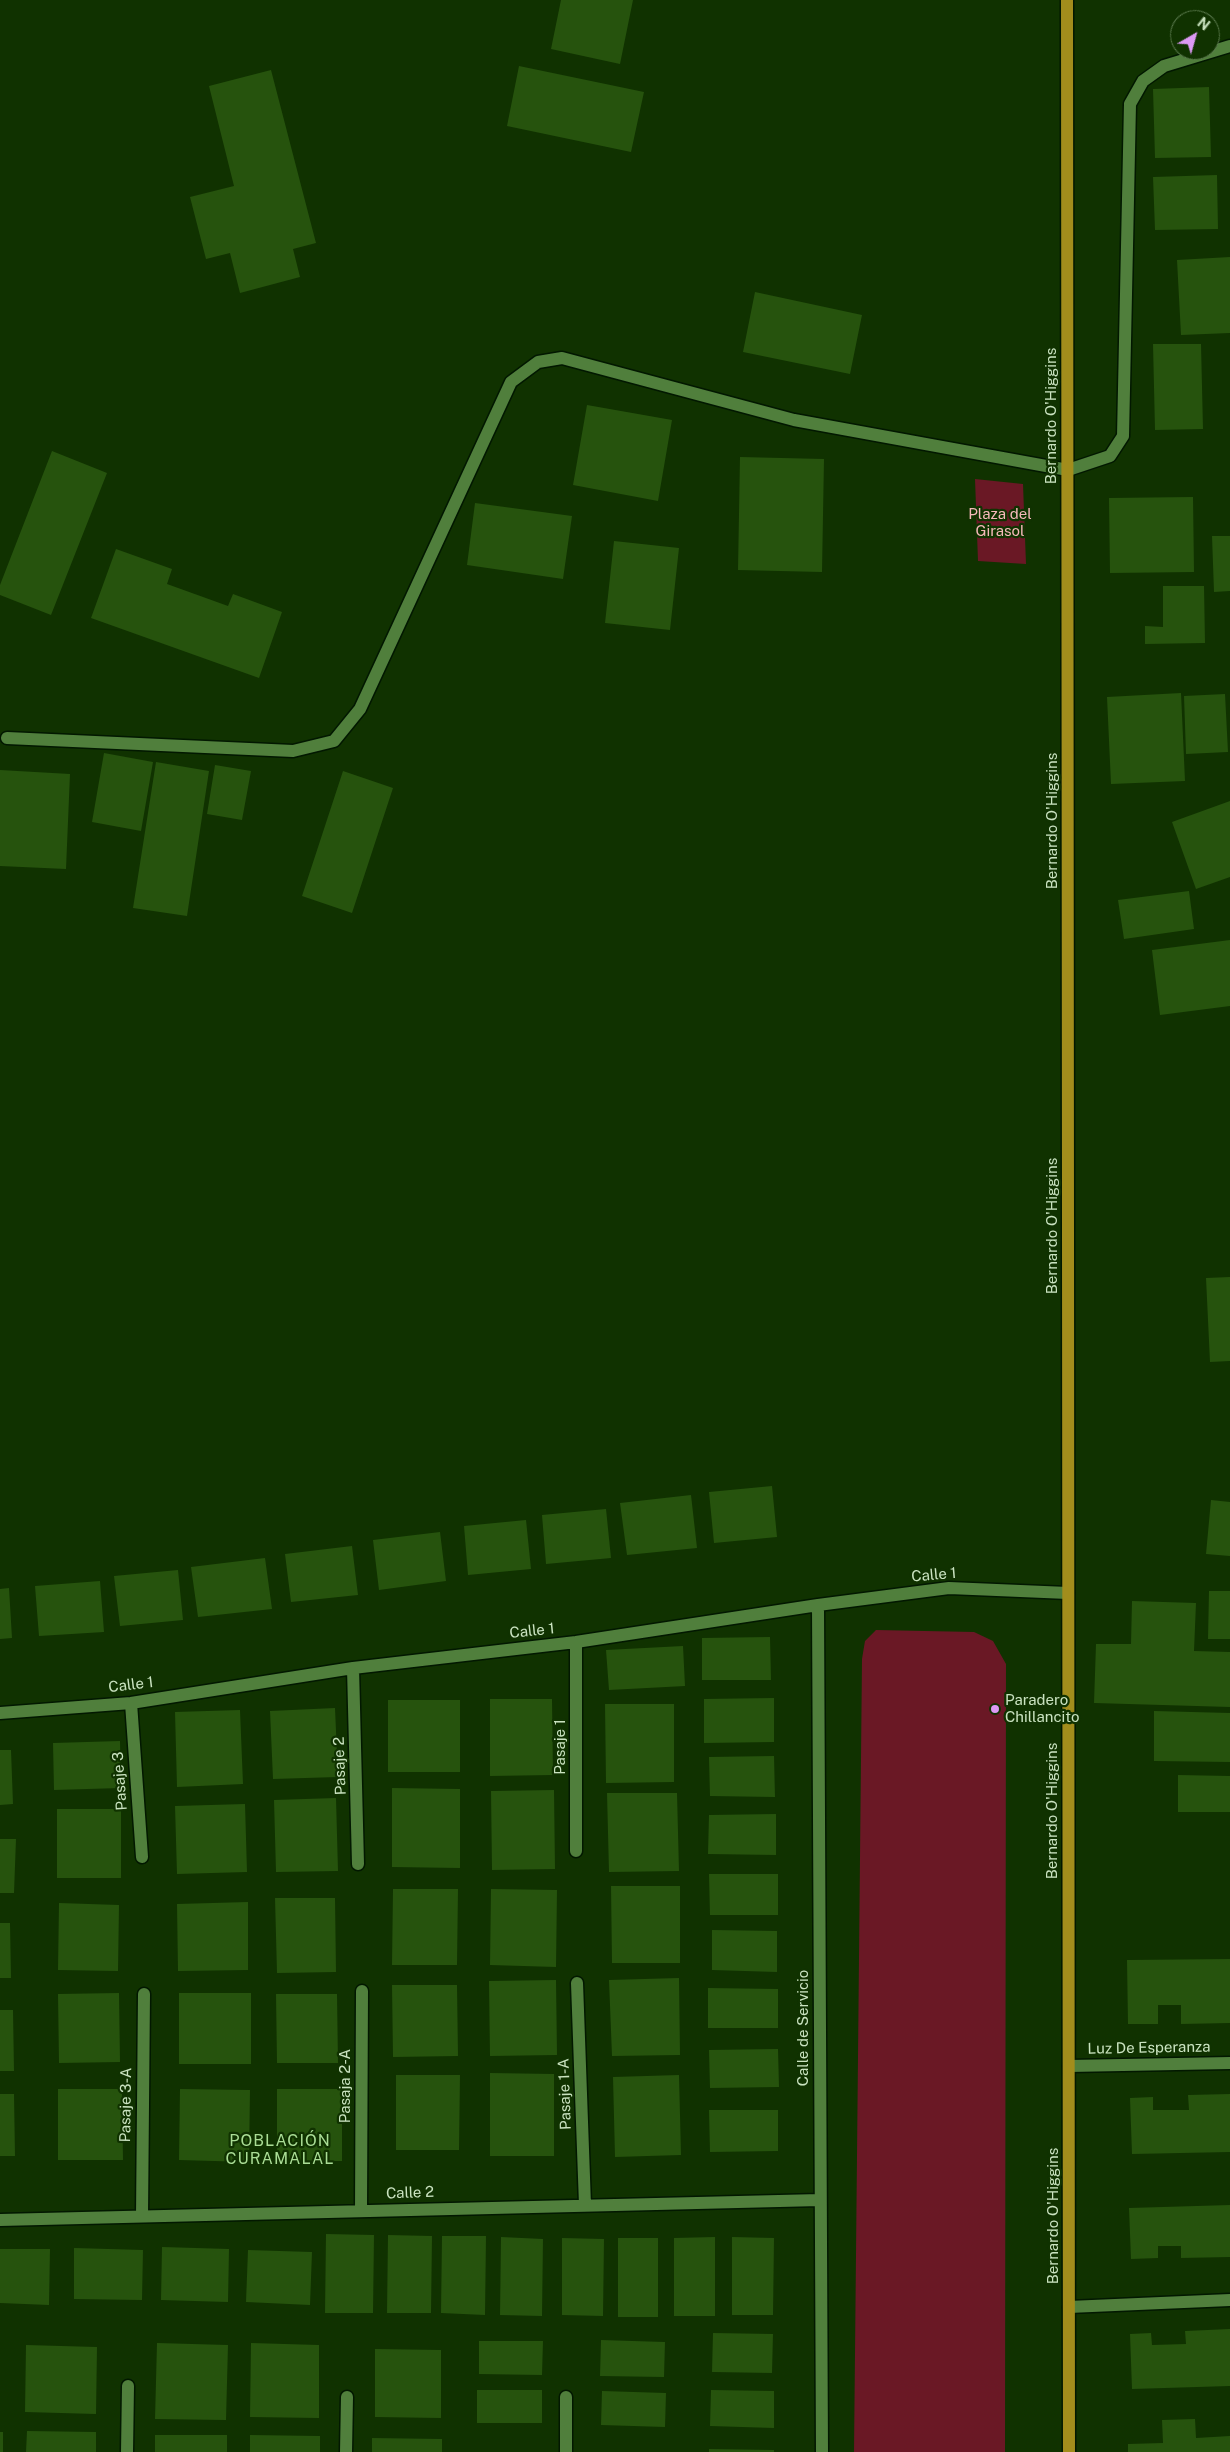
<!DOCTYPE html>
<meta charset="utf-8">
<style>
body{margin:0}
#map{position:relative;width:1230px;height:2452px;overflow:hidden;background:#103200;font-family:"Public Sans",sans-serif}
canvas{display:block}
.north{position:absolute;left:1170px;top:10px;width:50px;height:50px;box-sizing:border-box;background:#103200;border:1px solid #5a794d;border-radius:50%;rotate:38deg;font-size:14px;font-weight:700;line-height:20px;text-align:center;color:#cae3c0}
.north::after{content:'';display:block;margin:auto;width:18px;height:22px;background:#dc99f4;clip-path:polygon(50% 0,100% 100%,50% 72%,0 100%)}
</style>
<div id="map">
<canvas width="1230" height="2452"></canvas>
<div class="north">N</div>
</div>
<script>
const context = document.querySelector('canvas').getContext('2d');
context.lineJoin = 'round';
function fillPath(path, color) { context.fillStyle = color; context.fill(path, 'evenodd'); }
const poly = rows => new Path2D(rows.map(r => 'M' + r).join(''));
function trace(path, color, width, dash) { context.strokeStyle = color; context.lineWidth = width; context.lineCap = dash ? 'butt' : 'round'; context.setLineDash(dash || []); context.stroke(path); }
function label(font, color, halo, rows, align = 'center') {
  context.font = font + ' "Public Sans",sans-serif'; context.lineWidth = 4.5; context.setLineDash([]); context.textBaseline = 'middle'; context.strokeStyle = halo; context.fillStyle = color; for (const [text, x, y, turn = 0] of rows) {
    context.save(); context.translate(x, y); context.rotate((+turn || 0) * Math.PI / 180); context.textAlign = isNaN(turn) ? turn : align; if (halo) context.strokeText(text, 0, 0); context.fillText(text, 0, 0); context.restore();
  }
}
const green = poly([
 [975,479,1023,484,1026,564,978,561],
 [876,1630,974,1632,993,1641,1006,1664,1005,2452,854,2452,862,1659,865,1641]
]);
const building = poly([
 [561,0,633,0,620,64,551,49],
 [519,66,644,92,631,152,507,126],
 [271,70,316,243,293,249,300,277,240,293,230,253,206,259,190,197,234,186,209,86],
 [1209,87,1211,157,1155,158,1153,89],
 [1217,175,1218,229,1155,230,1153,177],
 [1230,257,1230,333,1181,335,1177,260],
 [755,292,862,315,850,374,743,352],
 [1153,344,1201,344,1203,429,1155,430],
 [587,405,672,420,658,501,573,485],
 [52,451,107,473,51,615,0,595,0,585],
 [740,457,824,459,822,572,738,570],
 [1193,497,1194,572,1110,573,1109,498],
 [475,503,572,516,563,579,467,565],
 [1212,536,1230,536,1230,591,1214,592],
 [614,541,679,548,670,630,605,623],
 [116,549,172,569,167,584,228,606,233,594,282,612,259,678,91,618],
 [1163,586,1204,586,1205,643,1145,644,1145,626,1163,627],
 [1181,693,1185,781,1111,784,1107,697],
 [1225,694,1228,752,1186,754,1184,696],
 [104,753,153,762,141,831,92,822],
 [156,762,209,771,187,916,133,908],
 [215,765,251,771,242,820,207,814],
 [0,770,70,774,66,869,0,866],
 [343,771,393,788,352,913,302,896],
 [1230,801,1230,877,1196,889,1172,822],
 [1189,891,1194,929,1124,939,1118,900],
 [1230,940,1230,1006,1160,1015,1152,950],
 [1230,1277,1230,1361,1210,1362,1206,1278],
 [772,1486,777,1537,714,1543,709,1492],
 [691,1495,697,1548,627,1555,620,1503],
 [1211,1500,1230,1502,1230,1556,1206,1554],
 [606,1509,611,1558,546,1564,542,1515],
 [526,1520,531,1569,468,1575,464,1526],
 [440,1532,446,1581,379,1590,373,1540],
 [352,1546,358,1595,291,1602,285,1554],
 [265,1558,272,1609,198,1617,191,1567],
 [178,1570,183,1620,120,1626,114,1576],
 [100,1581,104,1632,39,1636,35,1586],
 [9,1588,12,1638,0,1639,0,1589],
 [1209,1591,1230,1591,1230,1639,1208,1639],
 [1132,1601,1196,1603,1194,1651,1230,1652,1230,1707,1094,1703,1096,1644,1131,1644],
 [770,1637,771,1680,702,1680,702,1638],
 [683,1646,685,1686,609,1690,606,1650],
 [774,1698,774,1742,704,1743,704,1699],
 [490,1699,552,1699,553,1775,490,1776],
 [388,1700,460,1700,460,1772,388,1772],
 [605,1704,674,1704,674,1782,606,1783],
 [335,1708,338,1777,273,1779,270,1711],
 [240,1710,243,1784,177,1787,175,1712],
 [1154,1711,1230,1713,1230,1762,1154,1761],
 [120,1741,121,1788,54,1790,53,1743],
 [0,1750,11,1750,13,1804,0,1805],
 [774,1756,775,1797,710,1796,709,1757],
 [1178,1775,1230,1776,1230,1812,1178,1812],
 [392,1788,460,1789,460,1868,392,1867],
 [554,1790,555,1869,492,1870,491,1791],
 [607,1793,677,1793,679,1871,609,1872],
 [336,1798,338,1871,276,1872,274,1800],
 [245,1804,247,1872,177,1874,175,1806],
 [57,1809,121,1809,121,1878,57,1878],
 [776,1814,776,1855,708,1854,709,1815],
 [0,1839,16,1839,14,1893,0,1893],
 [709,1874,778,1874,778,1915,710,1915],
 [611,1886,680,1886,680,1963,612,1963],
 [393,1889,458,1889,457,1965,392,1965],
 [491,1889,557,1890,556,1967,490,1965],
 [275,1898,335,1898,336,1972,277,1973],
 [248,1902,248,1970,178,1971,177,1904],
 [59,1903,119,1905,118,1971,58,1970],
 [0,1923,10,1923,11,1978,0,1978],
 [712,1930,777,1931,777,1972,712,1970],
 [1230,1959,1230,2023,1181,2024,1181,2005,1158,2005,1158,2024,1128,2024,1127,1960],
 [679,1978,680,2055,612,2056,609,1980],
 [556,1980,557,2055,490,2056,489,1981],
 [392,1985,457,1985,458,2056,393,2057],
 [708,1988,778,1989,778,2028,708,2028],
 [119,1993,120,2062,59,2063,58,1994],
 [179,1993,251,1993,251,2064,179,2064],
 [276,1994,337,1994,338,2063,277,2063],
 [0,2010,13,2010,14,2071,0,2071],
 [778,2049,779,2087,710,2088,709,2050],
 [490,2073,554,2074,554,2156,490,2156],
 [396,2075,460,2075,459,2150,396,2150],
 [679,2075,681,2155,615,2157,613,2077],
 [58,2089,122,2089,123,2160,58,2160],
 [180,2089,250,2090,249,2162,179,2160],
 [277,2089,342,2089,342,2161,277,2161],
 [0,2094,14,2094,15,2156,0,2156],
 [1230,2094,1230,2152,1132,2154,1130,2098,1153,2097,1153,2110,1189,2110,1188,2095],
 [709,2110,778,2110,778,2151,710,2152],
 [1230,2205,1230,2257,1181,2258,1181,2246,1158,2246,1158,2258,1131,2259,1129,2208],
 [326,2234,374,2235,373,2313,325,2313],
 [388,2235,432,2236,431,2313,387,2313],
 [442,2236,486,2236,485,2315,441,2313],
 [501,2237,543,2239,542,2316,500,2315],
 [715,2237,715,2316,674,2316,674,2238],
 [732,2237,774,2238,773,2315,732,2315],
 [562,2238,604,2239,603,2316,562,2315],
 [618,2238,658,2238,658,2317,618,2317],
 [162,2247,229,2249,228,2302,161,2300],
 [74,2248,143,2250,142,2300,74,2299],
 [0,2249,50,2249,49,2305,0,2303],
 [248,2250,312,2252,310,2305,246,2302],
 [1230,2329,1230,2386,1132,2389,1130,2334,1151,2333,1152,2345,1186,2344,1185,2331],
 [713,2333,773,2334,772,2373,712,2372],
 [601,2340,665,2342,664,2377,600,2376],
 [479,2341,543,2341,542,2375,479,2374],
 [157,2343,228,2345,226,2420,155,2419],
 [251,2343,319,2345,319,2418,250,2417],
 [26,2345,97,2347,96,2414,25,2412],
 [375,2349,441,2350,441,2418,375,2417],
 [477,2390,542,2390,542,2423,477,2423],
 [711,2390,774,2391,774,2428,710,2426],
 [602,2391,666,2393,665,2427,601,2425],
 [1195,2419,1196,2438,1230,2436,1230,2452,1128,2452,1128,2444,1163,2443,1162,2420],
 [27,2431,96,2432,96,2452,26,2452],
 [0,2432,3,2432,3,2452,0,2452],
 [155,2435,227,2435,227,2452,155,2452],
 [250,2435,320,2436,320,2452,250,2452],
 [372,2438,442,2439,442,2452,372,2452],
 [709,2449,774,2450,774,2452,709,2452]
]);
const minor = poly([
 [7,738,293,751,334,741,360,709,511,382,538,362,562,358,794,420,1068,470,1110,456,1123,436,1130,104,1143,81,1164,66,1230,46],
 [818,1605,822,2452],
 [353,1668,358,1864],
 [131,1703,142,1857],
 [0,1713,131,1703,353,1668,576,1642,818,1605,949,1588,1068,1593],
 [576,1851,576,1642],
 [577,1983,585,2205],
 [1069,2066,1230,2063],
 [361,2211,362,1991],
 [142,2216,144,1994],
 [0,2220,820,2200],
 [1069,2307,1230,2300],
 [566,2397,566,2452],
 [127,2452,128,2386],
 [346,2452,347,2397]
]);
const major = poly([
 [1067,0,1069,2452]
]);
const markers = [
 [995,1709,5,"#dc99f4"]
];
const streetNames = [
 ["Bernardo O'Higgins",1051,416,-90],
 ["Bernardo O'Higgins",1052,821,-90],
 ["Bernardo O'Higgins",1052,1226,-90],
 ["Calle 1",934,1575,-5],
 ["Calle 1",532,1631,-6],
 ["Calle 1",131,1685,-7],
 ["Pasaje 1",560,1747,-90],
 ["Pasaje 2",340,1766,-92],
 ["Pasaje 3",120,1781,-94],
 ["Bernardo O'Higgins",1052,1811,-90],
 ["Calle de Servicio",803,2028,-90],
 ["Luz De Esperanza",1149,2048,-1],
 ["Pasaja 2-A",345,2086,-90],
 ["Pasaje 1-A",565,2094,-92],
 ["Pasaje 3-A",126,2105,-89],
 ["Calle 2",410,2193,-2],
 ["Bernardo O'Higgins",1053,2216,-90]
];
const parkNames = [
 ["Plaza del",1000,514],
 ["Girasol",1000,531]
];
const poiNames = [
 ["Paradero",1005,1700],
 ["Chillancito",1005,1717]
];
const neighbourhoodNames = [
 ["POBLACIÓN",280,2141],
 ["CURAMALAL",280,2159]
];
fillPath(green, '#6a1825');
fillPath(building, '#26530d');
trace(minor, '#021800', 15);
trace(major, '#021800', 15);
trace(minor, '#507f3c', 12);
trace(major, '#a28d1c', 12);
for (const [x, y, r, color] of markers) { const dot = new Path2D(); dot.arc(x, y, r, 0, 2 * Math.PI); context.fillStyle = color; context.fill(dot); trace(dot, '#103200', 2); }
label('15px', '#cae3c0', '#103200', streetNames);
label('15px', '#f5b8b9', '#103200', parkNames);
label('15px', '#cae3c0', '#103200', poiNames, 'left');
context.letterSpacing = '1px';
label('16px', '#aadd95', '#103200', neighbourhoodNames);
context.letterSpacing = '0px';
</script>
